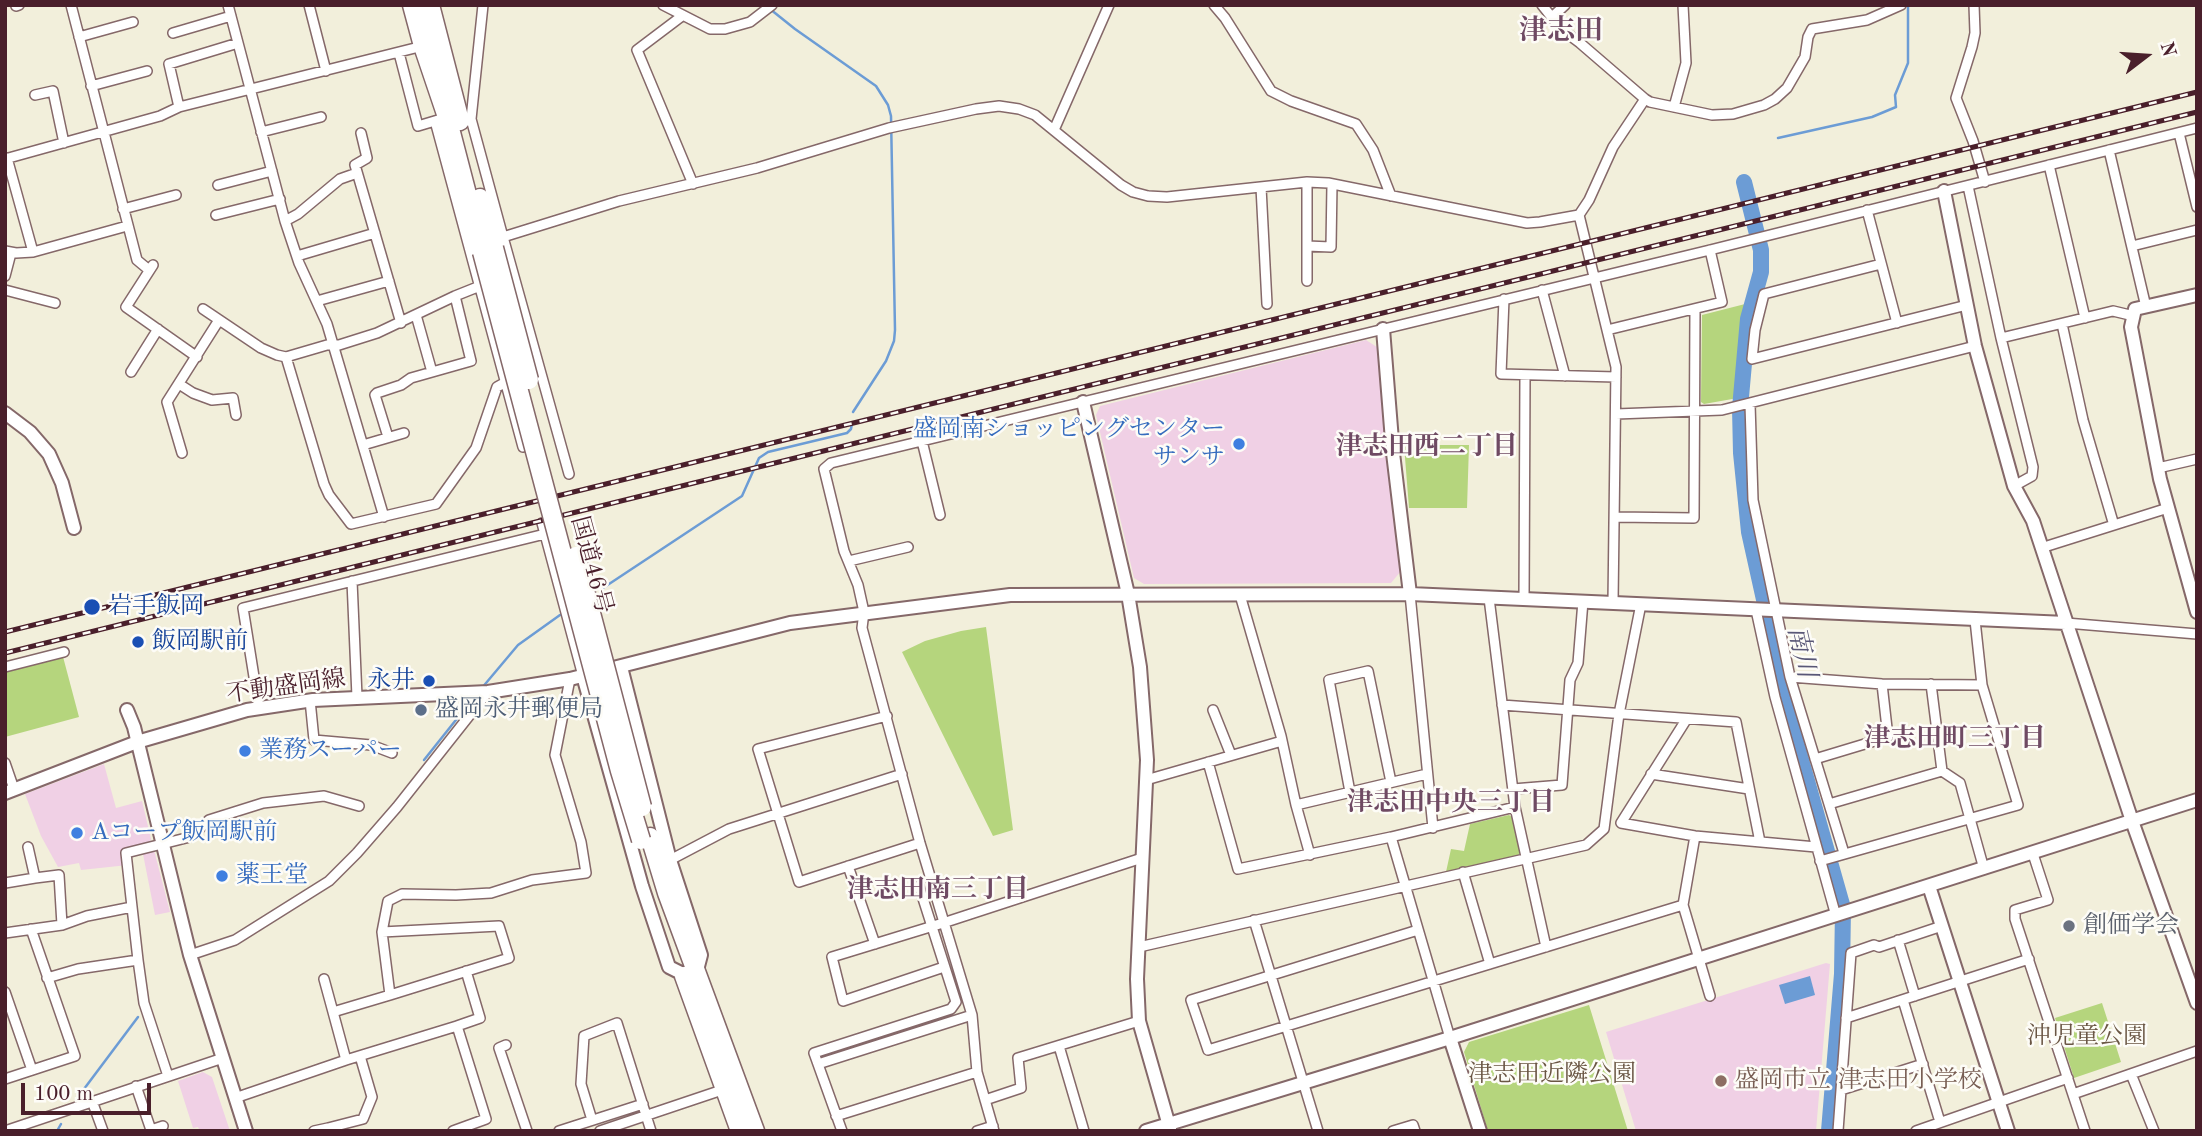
<!DOCTYPE html>
<meta charset="utf-8">
<style>
body{margin:0}
#map{position:relative;width:2202px;height:1136px;overflow:hidden;background:#f2efdb;font-family:"Old Standard TT",serif}
canvas{display:block}
.frame{position:absolute;inset:0;border:7px solid #4a1f2b;pointer-events:none}
.north{position:absolute;left:2111px;top:21px;width:70px;height:70px;-webkit-text-stroke:5px #fdfcf7;paint-order:stroke;rotate:73deg;font-size:19px;font-weight:700;line-height:28px;text-align:center;color:#4a1f2b}
.north::after{content:'';display:block;margin:auto;width:24px;height:32px;background:#4a1f2b;clip-path:polygon(50% 0,100% 100%,50% 72%,0 100%)}
.scale{position:absolute;left:21px;top:1083px;width:130px;height:32px;box-sizing:border-box;border:4px solid #4a1f2b;border-top:0;padding-left:9px;font-size:21px;line-height:24px;white-space:nowrap;color:#4a1f2b;-webkit-text-stroke:5px #fdfcf7;paint-order:stroke}
</style>
<div id="map">
<canvas width="2202" height="1136"></canvas>
<div class="frame"></div>
<div class="north">N</div>
<div class="scale">100 m</div>
</div>
<script>
const context = document.querySelector('canvas').getContext('2d');
context.lineJoin = 'round';
function fillPath(path, color) { context.fillStyle = color; context.fill(path, 'evenodd'); }
const poly = rows => new Path2D(rows.map(r => 'M' + r).join(''));
function trace(path, color, width, dash) { context.strokeStyle = color; context.lineWidth = width; context.lineCap = dash ? 'butt' : 'round'; context.setLineDash(dash || []); context.stroke(path); }
function label(font, color, halo, rows, align = 'center') {
  context.font = font + ' "Old Standard TT","Noto Serif JP",serif'; context.lineWidth = 5; context.setLineDash([]); context.textBaseline = 'middle'; context.strokeStyle = halo; context.fillStyle = color; for (const [text, x, y, turn = 0] of rows) {
    context.save(); context.translate(x, y); context.rotate((+turn || 0) * Math.PI / 180); context.textAlign = isNaN(turn) ? turn : align; if (halo) context.strokeText(text, 0, 0); context.fillText(text, 0, 0); context.restore();
  }
}
const built = poly([
 [1366,340,1380,349,1401,571,1391,583,1144,584,1134,578,1096,415,1100,406],
 [104,764,116,808,142,801,151,839,148,847,153,846,170,912,155,915,142,849,127,853,128,865,81,870,79,863,58,867,41,836,25,794],
 [1826,963,1830,964,1816,1131,1636,1131,1606,1032],
 [203,1072,212,1077,230,1131,200,1131,198,1127,193,1128,178,1081]
]);
const green = poly([
 [1749,303,1742,327,1738,398,1704,404,1701,402,1702,315],
 [1404,445,1469,445,1467,508,1409,508],
 [986,627,1013,830,993,836,902,652,925,641,961,631],
 [62,653,79,717,5,737,5,667],
 [1509,815,1512,817,1520,853,1518,856,1446,872,1451,849,1464,851,1470,824],
 [2102,1003,2121,1062,2074,1078,2055,1018],
 [1589,1005,1628,1131,1488,1131,1464,1052,1469,1042]
]);
const water = poly([
 [1810,976,1815,995,1785,1004,1779,985]
]);
const stream = poly([
 [770,9,795,29,876,86,888,105,891,116,895,330,894,341,886,361,853,412],
 [1778,138,1872,117,1896,107,1895,95,1908,63,1908,5],
 [603,588,742,496,759,458,768,452,847,433,851,429,852,423],
 [481,689,518,645,560,615],
 [424,760,475,696],
 [81,1093,138,1017],
 [57,1131,61,1124]
]);
const river = poly([
 [1744,182,1761,250,1761,272,1748,319,1740,408,1741,453,1749,532,1794,735,1843,908,1842,974,1829,1131]
]);
const street = poly([
 [71,5,137,260,149,270],
 [228,5,285,221,299,263,327,324,384,517],
 [309,5,326,71],
 [483,5,471,119,503,237,619,201,757,168,889,128,976,109,999,106,1019,109,1035,115,1121,185,1133,192,1148,196,1167,197,1307,182,1328,183,1527,223,1540,222,1579,215,1589,200,1613,147,1645,99],
 [663,5,710,29,725,29,750,22,772,5],
 [1214,5,1225,18,1271,91,1291,101,1356,124,1373,150,1391,196],
 [1542,5,1561,29,1580,43,1645,99,1650,102,1712,115,1733,114,1764,105,1775,99,1787,88,1805,57,1808,37,1812,29,1867,20,1901,5],
 [1974,5,1975,33,1972,47,1956,98,1973,141,1985,182],
 [16,6,19,5],
 [682,16,637,50,693,184],
 [1551,18,1565,5],
 [173,33,231,16],
 [79,37,133,22],
 [399,53,418,126,438,120],
 [91,86,147,71],
 [35,95,53,91,64,143],
 [179,107,169,64,238,43],
 [1674,107,1686,63,1683,5],
 [435,121,523,447],
 [1054,130,1109,5],
 [261,132,321,117],
 [361,133,367,158,355,165,401,323],
 [2179,133,2197,207],
 [2109,150,2146,307],
 [7,158,33,252],
 [5,159,160,116,179,107,423,46],
 [2049,165,2085,318],
 [218,185,272,171],
 [1968,186,2001,338,2033,467,2032,476,2014,486],
 [1261,187,1267,304],
 [123,209,176,195],
 [1867,210,1897,323],
 [216,215,280,199],
 [1579,215,1616,367,1613,602],
 [285,221,298,214,340,179,357,173],
 [503,237,569,474],
 [1307,246,1307,182],
 [2132,246,2197,230],
 [5,251,16,253,33,252,127,226],
 [297,256,375,233],
 [1881,264,1764,294,1755,330,1752,359,1967,305],
 [153,265,126,307,197,357],
 [5,276,11,253],
 [1307,281,1307,246,1331,247,1332,184],
 [5,290,55,303],
 [1542,290,1565,376],
 [1504,299,1501,374,1616,377],
 [317,301,389,281],
 [203,309,261,348,277,355,286,357,327,345,339,345,377,333,455,296,480,286],
 [416,315,432,372],
 [2062,324,2083,420,2113,522],
 [1607,330,1722,302,1710,250],
 [2001,338,2113,311,2134,316],
 [286,357,324,484,329,495,351,524,436,504,476,448,497,387,506,382],
 [131,372,158,329],
 [179,384,193,393,212,400,233,398,236,415],
 [1750,404,1753,500,1790,677,1882,684,1982,685],
 [1616,414,1722,410,1975,346],
 [388,437,375,395,377,393,401,385,411,378,471,361,455,296],
 [922,441,940,515],
 [363,445,404,433],
 [182,453,167,402,219,320],
 [2158,468,2197,459],
 [1615,517,1694,518,1695,309],
 [542,523,583,676],
 [2041,548,2168,508],
 [849,561,908,547],
 [352,581,357,697],
 [1410,594,1433,828],
 [1240,595,1281,736,1296,805,1310,855],
 [1489,598,1515,807,1546,947],
 [1524,599,1525,375],
 [1756,610,1775,697,1836,916],
 [2066,623,2197,634],
 [5,667,64,652],
 [1790,677,1844,853],
 [1931,684,1942,771,1960,783,1984,869],
 [310,700,314,740,371,745,392,753],
 [1502,705,1736,722,1760,842],
 [259,708,243,608,545,534],
 [1213,710,1231,755],
 [887,716,758,749,799,882,920,843],
 [1686,720,1621,823,1695,836,1816,847],
 [1815,759,1888,737,1882,684],
 [1208,762,1238,869,1391,837,1515,807],
 [5,763,14,789],
 [1651,774,1749,789],
 [1146,780,1282,741],
 [1513,789,1562,785,1570,680,1578,663,1583,601],
 [1350,792,1329,680,1368,671,1391,782],
 [1829,804,1942,771],
 [1296,805,1427,774],
 [1695,836,1683,905,1710,996],
 [1391,837,1450,1038],
 [2033,854,2048,900,2015,910,2015,919,2085,1131],
 [670,860,729,829,902,774],
 [1820,861,2018,805,1982,685,1975,620],
 [848,866,875,944],
 [1463,872,1490,964],
 [35,878,59,875,62,925],
 [5,883,35,878,28,847],
 [1254,920,1318,1131],
 [1418,930,1191,1000,1208,1050,1683,905],
 [382,932,499,926,509,958,390,995],
 [5,933,62,925,87,916,132,907,126,853,190,837,209,820,263,803,324,796,359,806],
 [1898,940,1915,996],
 [1139,947,1586,845,1604,829,1619,714,1641,604],
 [190,955,235,940,329,881,357,853,397,807,488,692],
 [138,960,144,1003,168,1076],
 [944,967,843,1001,832,957,943,923,1142,858],
 [47,978,78,969,138,960,132,907],
 [324,979,333,1012],
 [5,992,32,1070],
 [1903,1000,1940,1122],
 [1846,1018,2029,959],
 [457,1026,480,1018,466,971],
 [506,1045,499,1048,527,1131],
 [1059,1046,1084,1131],
 [346,1060,333,1012,390,995,382,932,388,901,402,894,456,895,491,893,532,880,586,873,581,842,555,755,570,679],
 [818,1064,972,1015],
 [2131,1074,2154,1131],
 [5,1079,75,1056,31,929],
 [136,1086,151,1130,163,1126],
 [1841,1090,1923,1064],
 [2073,1094,2197,1051],
 [235,1098,346,1060,457,1026,486,1119,453,1131],
 [985,1100,1021,1088,1018,1058,1139,1021],
 [92,1101,103,1131],
 [836,1116,977,1072],
 [592,1120,581,1084,584,1036,617,1023,651,1131],
 [328,1128,363,1119,372,1097,360,1056],
 [5,1131,223,1058],
 [314,1131,328,1128,328,1131],
 [559,1131,643,1104],
 [600,1131,725,1089],
 [842,1131,814,1053,951,1009,956,1002,919,886],
 [977,1131,993,1126],
 [994,1131,977,1072,972,1015,920,843,862,628,864,612,858,585,844,551,824,469,831,463,1710,250,2197,128],
 [1393,1131,1413,1125,1415,1131],
 [1838,1131,1851,953,1874,945,1879,947,1942,926],
 [1916,1131,2068,1078]
]);
const secondary = poly([
 [1944,191,1975,346,2014,486,2033,521,2132,821,2197,1003],
 [2197,295,2135,309,2131,327,2160,479,2197,612],
 [1383,329,1393,453,1410,594],
 [1083,402,1128,594,1140,667,1147,760,1137,979,1139,1021,1170,1129],
 [5,413,30,432,49,454,62,483,74,528],
 [621,667,670,860,701,955,696,974],
 [583,676,642,886,669,967,683,974],
 [127,710,134,727,190,955,246,1131],
 [5,793,137,742,247,710,313,700,488,692,570,679,790,623,1010,595,1410,594,2066,623],
 [1929,886,2008,1131],
 [1450,1038,1480,1131],
 [1146,1131,1450,1038,2197,800]
]);
const highway = poly([
 [412,5,423,46,447,117,482,252],
 [430,5,460,121],
 [480,198,494,248],
 [650,837,667,893,755,1131],
 [684,976,740,1131]
]);
const rail = poly([
 [5,632,2197,92],
 [5,653,2197,112]
]);
const highwayBridge = poly([
 [494,248,529,380],
 [482,252,620,771,641,840],
 [576,556,642,807]
]);
const markers = [
 [1239,444,7,"#3f7fe0"],
 [92,607,9,"#1a4fb4"],
 [138,642,7,"#1a4fb4"],
 [429,681,7,"#1a4fb4"],
 [421,710,7,"#5c6f8a"],
 [245,751,7,"#3f7fe0"],
 [77,833,7,"#3f7fe0"],
 [222,876,7,"#3f7fe0"],
 [2069,926,7,"#6b7280"],
 [1721,1081,7,"#8d6e63"]
];
const shopNames = [
 ["盛岡南ショッピングセンター",1225,430,"right"],
 ["サンサ",1225,458,"right"],
 ["業務スーパー",259,751],
 ["Aコープ飯岡駅前",91,833],
 ["薬王堂",236,876]
];
const streetNames = [
 ["国道46号",591,565,75],
 ["不動盛岡線",286,687,-8]
];
const transitNames = [
 ["岩手飯岡",108,607],
 ["飯岡駅前",152,642],
 ["永井",415,681,"right"]
];
const serviceNames = [
 ["盛岡永井郵便局",435,710]
];
const worshipNames = [
 ["創価学会",2083,926]
];
const parkNames = [
 ["沖児童公園",2087,1037],
 ["津志田近隣公園",1552,1075]
];
const educationNames = [
 ["盛岡市立 津志田小学校",1735,1081]
];
const neighbourhoodNames = [
 ["津志田西二丁目",1427,447],
 ["津志田町三丁目",1955,739],
 ["津志田中央三丁目",1451,803],
 ["津志田南三丁目",938,890]
];
const waterNames = [
 ["南川",1801,652,77]
];
const quarterNames = [
 ["津志田",1561,32]
];
fillPath(built, '#f0d0e5');
fillPath(green, '#b5d57d');
fillPath(water, '#6c9cd5');
trace(stream, '#6c9cd5', 2.5);
trace(river, '#6c9cd5', 16);
trace(street, '#856869', 12);
trace(secondary, '#856869', 16);
trace(highway, '#856869', 21);
trace(street, '#fff', 9);
trace(secondary, '#fff', 12);
trace(highway, '#fff', 18);
trace(rail, '#4a1f2b', 5);
trace(rail, '#fdfcf7', 2.5, [8]);
trace(highwayBridge, '#856869', 21, []);
trace(highwayBridge, '#fff', 18);
for (const [x, y, r, color] of markers) { const dot = new Path2D(); dot.arc(x, y, r, 0, 2 * Math.PI); context.fillStyle = color; context.fill(dot); trace(dot, '#fdfcf7', 2.5); }
label('24px', '#366cbe', '#fdfcf7', shopNames, 'left');
label('24px', '#4a1f2b', '#fdfcf7', streetNames);
label('24px', '#164399', '#fdfcf7', transitNames, 'left');
label('24px', '#4e5e75', '#fdfcf7', serviceNames, 'left');
label('24px', '#5b616d', '#fdfcf7', worshipNames, 'left');
label('24px', '#6a5644', '#fdfcf7', parkNames);
label('24px', '#785e54', '#fdfcf7', educationNames, 'left');
label('bold 26px', '#6f4a63', '#fdfcf7', neighbourhoodNames);
label('italic 26px', '#595777', '#fdfcf7', waterNames);
label('bold 28px', '#6f4a63', '#fdfcf7', quarterNames);
</script>
